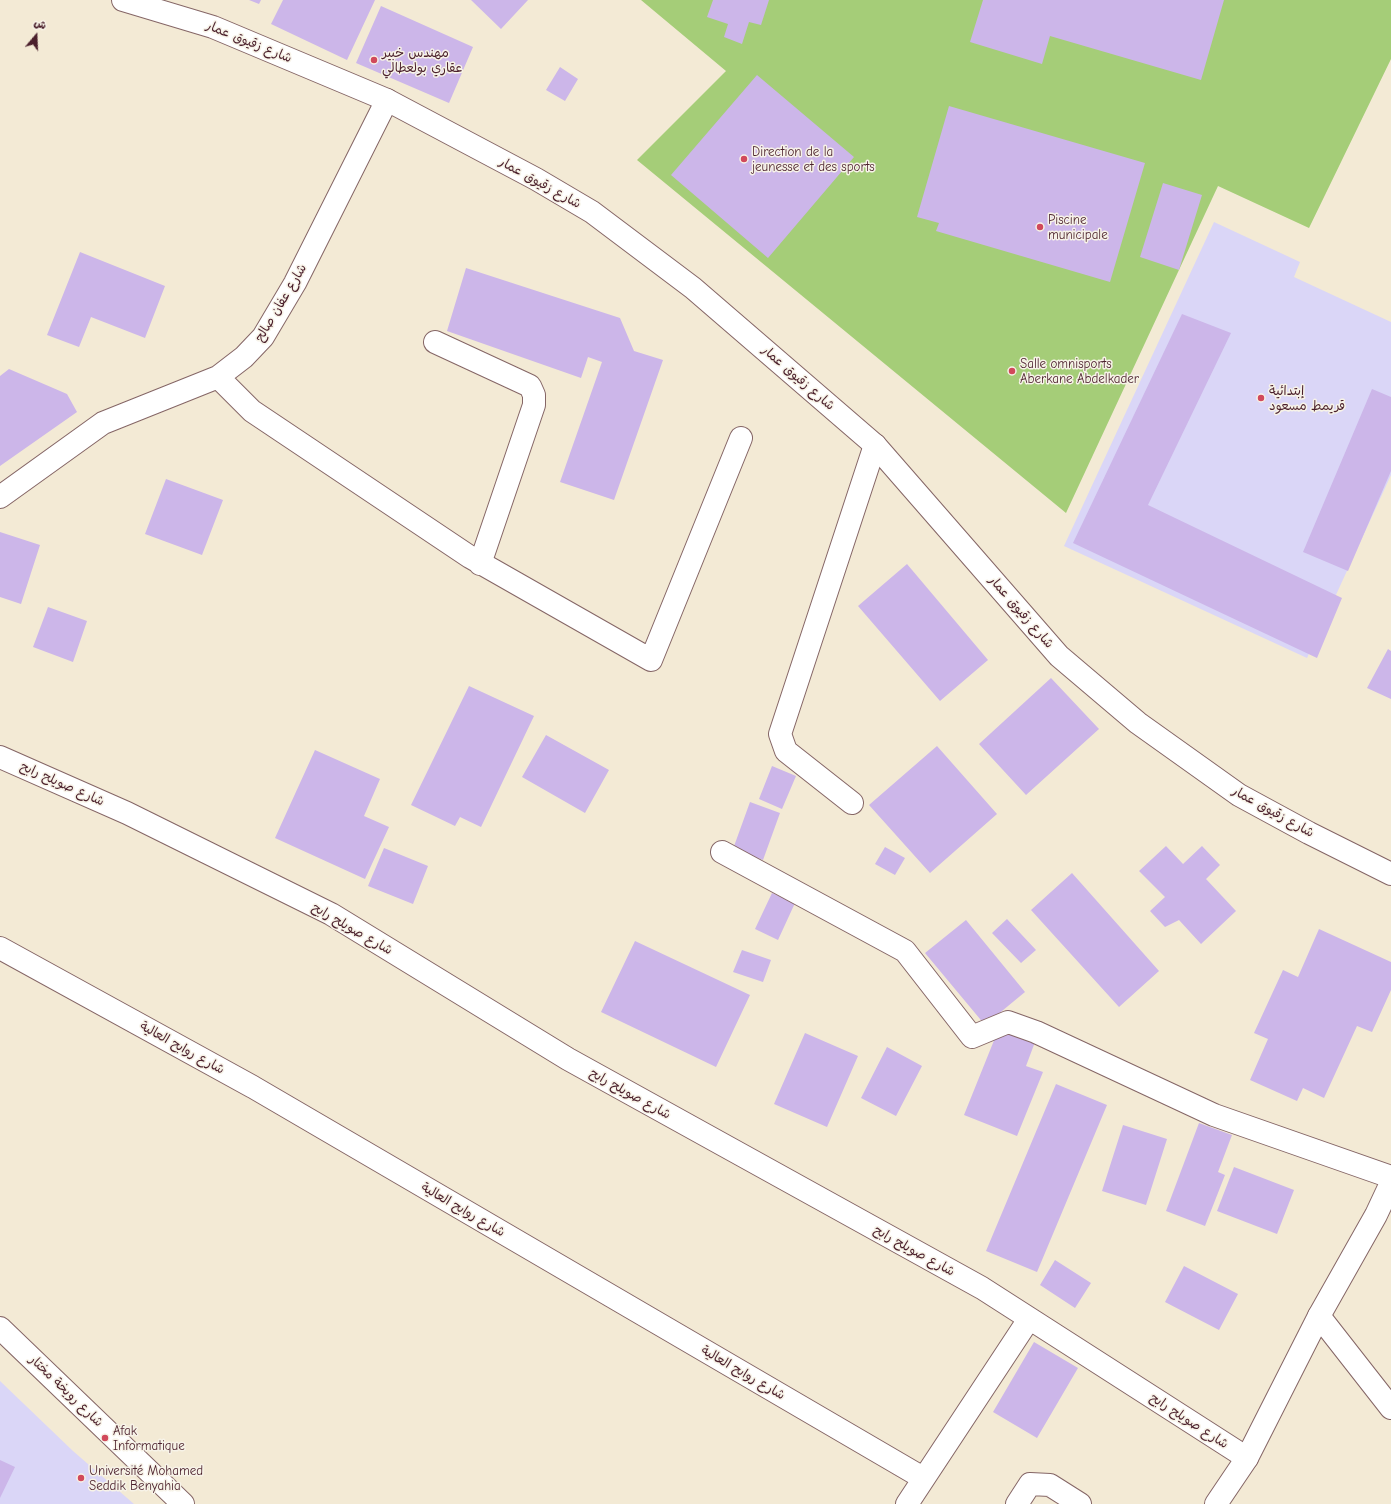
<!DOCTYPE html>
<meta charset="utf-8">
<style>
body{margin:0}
#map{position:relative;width:1391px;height:1504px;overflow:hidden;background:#f3ead5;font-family:"Comic Neue","Playpen Sans Arabic",sans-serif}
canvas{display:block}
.north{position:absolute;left:16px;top:16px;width:40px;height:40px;-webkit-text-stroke:3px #f7f3e8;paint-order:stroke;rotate:19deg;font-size:11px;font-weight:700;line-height:16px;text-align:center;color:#4a1f2b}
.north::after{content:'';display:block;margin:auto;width:14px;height:18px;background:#4a1f2b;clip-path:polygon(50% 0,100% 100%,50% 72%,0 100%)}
</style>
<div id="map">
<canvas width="1391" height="1504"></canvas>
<div class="north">ش</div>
</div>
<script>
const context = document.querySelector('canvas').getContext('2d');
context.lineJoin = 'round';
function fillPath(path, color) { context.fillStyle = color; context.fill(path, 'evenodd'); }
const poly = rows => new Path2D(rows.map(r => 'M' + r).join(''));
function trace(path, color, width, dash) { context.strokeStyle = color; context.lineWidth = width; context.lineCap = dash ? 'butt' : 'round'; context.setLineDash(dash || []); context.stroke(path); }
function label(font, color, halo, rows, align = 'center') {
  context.font = font + ' "Comic Neue","Playpen Sans Arabic",sans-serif'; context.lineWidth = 3; context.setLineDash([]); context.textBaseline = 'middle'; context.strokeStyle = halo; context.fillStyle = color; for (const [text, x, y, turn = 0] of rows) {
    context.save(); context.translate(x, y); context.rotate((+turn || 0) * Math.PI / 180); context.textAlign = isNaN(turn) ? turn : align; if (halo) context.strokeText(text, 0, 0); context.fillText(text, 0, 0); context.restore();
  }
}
const built = poly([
 [1214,222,1300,262,1294,277,1391,322,1391,475,1307,658,1064,546],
 [0,1381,73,1451,134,1504,0,1504]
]);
const green = poly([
 [641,0,1391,0,1391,59,1309,228,1218,186,1066,513,637,160,726,71]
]);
const building = poly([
 [249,0,261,0,259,4],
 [283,0,375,0,347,60,271,24],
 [471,0,528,0,501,29],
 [713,0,769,0,761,25,749,22,742,44,724,37,728,24,707,17],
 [983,0,1224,0,1201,80,1050,36,1042,64,970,42],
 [381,6,473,47,449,103,356,63],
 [560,67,578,79,565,101,546,90],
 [757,75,854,157,768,258,671,175],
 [949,106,1145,163,1110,282,936,231,939,223,917,217],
 [1163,183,1202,195,1179,270,1140,257],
 [80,252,165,286,145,338,91,317,79,347,47,335],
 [466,268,620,318,634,351,663,360,614,500,560,482,602,362,588,357,581,378,447,331],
 [1182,314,1231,333,1148,505,1342,598,1317,658,1073,543],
 [9,369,67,394,77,412,0,466,0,376],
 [1372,389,1391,397,1391,471,1348,571,1303,552],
 [166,479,223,500,202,555,145,534],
 [0,532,40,545,21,604,0,597],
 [907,564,988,660,940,701,858,606],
 [48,607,87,621,73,662,33,647],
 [1388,649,1391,651,1391,699,1367,688],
 [1051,678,1099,729,1026,795,979,744],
 [469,686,534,716,481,827,460,817,455,826,411,805],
 [546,735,609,770,585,813,522,777],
 [937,746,997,814,930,873,869,805],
 [315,750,380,779,364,816,389,827,365,879,275,838],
 [772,766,796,776,782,809,759,799],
 [750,802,780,813,763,860,733,849],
 [1166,846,1183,864,1202,846,1220,865,1206,879,1236,911,1201,944,1179,920,1165,927,1150,911,1165,897,1139,871],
 [885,847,905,858,895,875,875,864],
 [384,848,428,866,413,904,368,886],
 [1072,873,1159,971,1119,1007,1031,910],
 [772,893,795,903,778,940,755,929],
 [1007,919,1036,950,1021,963,992,933],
 [966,920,1025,992,985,1025,925,953],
 [1319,929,1391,962,1391,990,1372,1032,1357,1026,1324,1098,1303,1088,1297,1101,1250,1080,1268,1039,1254,1033,1283,970,1298,977],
 [635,941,750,995,716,1067,601,1012],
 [742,950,771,960,763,982,733,972],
 [999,1028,1035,1042,1026,1066,1043,1072,1017,1136,964,1115],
 [805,1033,858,1056,827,1127,774,1104],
 [887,1047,922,1066,896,1116,861,1098],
 [1056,1084,1107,1105,1037,1272,986,1251],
 [1199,1123,1232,1135,1218,1172,1225,1175,1205,1226,1166,1211],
 [1123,1125,1167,1139,1146,1205,1102,1191],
 [1234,1167,1294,1190,1277,1234,1217,1211],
 [1055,1260,1091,1283,1075,1308,1040,1285],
 [1184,1266,1238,1294,1219,1330,1165,1302],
 [1034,1342,1078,1368,1037,1438,993,1412],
 [0,1460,15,1467,0,1498]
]);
const minor = poly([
 [435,342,530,386,534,395,534,405,480,564],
 [218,377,252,411,470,557,651,660,741,438],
 [0,497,103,423,218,377,244,357,263,337,295,283,387,100],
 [0,757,127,813,331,914,568,1059,982,1288,1247,1458],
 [852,803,786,751,780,734,875,445],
 [722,852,905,951,972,1037,1008,1022,1036,1032,1214,1115,1391,1177],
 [0,948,253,1087,923,1478],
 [1319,1316,1391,1408],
 [907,1504,1029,1319],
 [1017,1504,1030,1484,1050,1485,1080,1504]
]);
const major = poly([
 [123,0,213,27,387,100,536,179,592,212,693,288,875,445,1059,656,1138,723,1239,795,1309,833,1391,874],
 [0,1328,183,1504],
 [1216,1504,1247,1458,1319,1316,1376,1215,1391,1183]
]);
const markers = [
 [374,60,4,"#d1495b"],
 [744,159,4,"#d1495b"],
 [1040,227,4,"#d1495b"],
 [1012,371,4,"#d1495b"],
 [1261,398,4,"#d1495b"],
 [105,1438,4,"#d1495b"],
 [81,1478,4,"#d1495b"]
];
const streetNames = [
 ["شارع زقيوق عمار",249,42,22],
 ["شارع زقيوق عمار",540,183,29],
 ["شارع عفان صالح",281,303,-59],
 ["شارع زقيوق عمار",798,378,41],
 ["شارع زقيوق عمار",1021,612,49],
 ["شارع صويلح رابح",62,784,24],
 ["شارع زقيوق عمار",1273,812,29],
 ["شارع صويلح رابح",352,929,30],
 ["شارع روابح العالية",182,1048,29],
 ["شارع صويلح رابح",630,1094,29],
 ["شارع روابح العالية",463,1210,30],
 ["شارع صويلح رابح",914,1251,29],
 ["شارع روابح العالية",743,1373,30],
 ["شارع رويخة مختار",66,1391,44],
 ["شارع صويلح رابح",1189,1421,33]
];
const poiNames = [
 ["مهندس خبير",382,53],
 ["عقاري بولعطالي",382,68],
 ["Direction de la",752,152],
 ["jeunesse et des sports",752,167],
 ["Piscine",1048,220],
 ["municipale",1048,235],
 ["Salle omnisports",1020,364],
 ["Aberkane Abdelkader",1020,379],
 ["إبتدائية",1269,391],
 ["قريمط مسعود",1269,406],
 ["Afak",113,1431],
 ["Informatique",113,1446],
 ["Université Mohamed",89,1471],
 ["Seddik Benyahia",89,1486]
];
fillPath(built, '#dad6f7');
fillPath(green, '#a5cd78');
fillPath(building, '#ccb6e9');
trace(minor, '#856666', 24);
trace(major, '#856666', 24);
trace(minor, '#fff', 22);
trace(major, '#fff', 22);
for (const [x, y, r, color] of markers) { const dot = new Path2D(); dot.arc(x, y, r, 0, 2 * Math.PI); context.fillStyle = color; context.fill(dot); trace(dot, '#f7f3e8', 1.5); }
label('13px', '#4a1f2b', '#f7f3e8', streetNames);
label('13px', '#4a1f2b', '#f7f3e8', poiNames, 'left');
</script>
